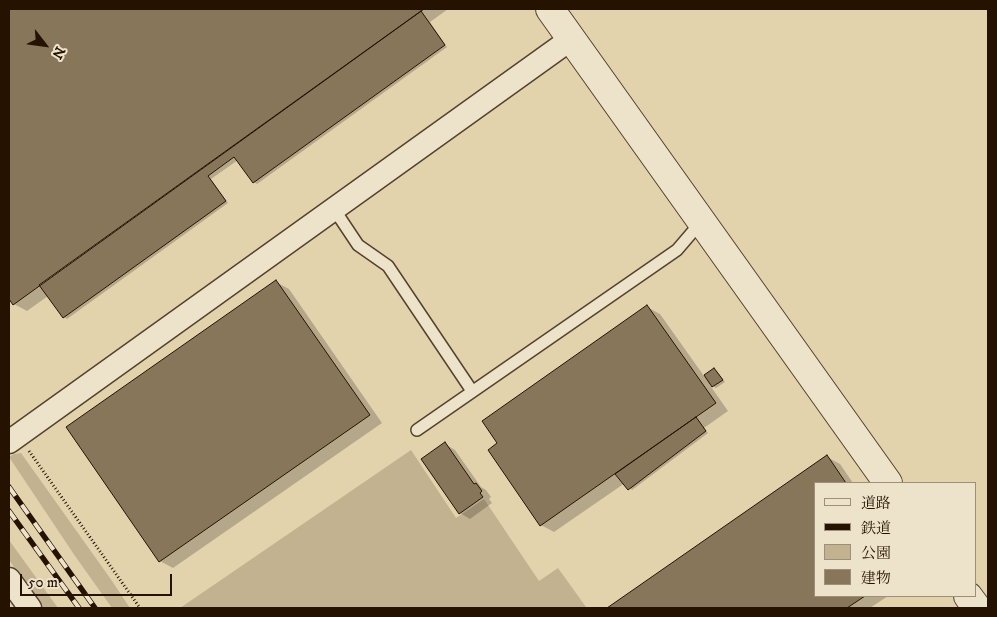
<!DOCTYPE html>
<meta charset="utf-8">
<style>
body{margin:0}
#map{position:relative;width:997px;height:617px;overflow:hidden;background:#e3d3ad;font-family:"IM FELL DW Pica","Noto Serif JP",serif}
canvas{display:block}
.frame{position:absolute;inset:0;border:10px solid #261201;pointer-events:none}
.legend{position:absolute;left:814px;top:482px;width:162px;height:115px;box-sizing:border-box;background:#ede2ca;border:1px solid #9d8f7a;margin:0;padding:6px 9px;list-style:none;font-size:15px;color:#261201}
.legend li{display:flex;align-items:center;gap:10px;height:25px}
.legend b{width:25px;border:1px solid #9d8f7a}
.north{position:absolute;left:20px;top:20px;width:50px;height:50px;-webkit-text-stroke:4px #ede2ca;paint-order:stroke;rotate:120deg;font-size:14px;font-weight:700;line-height:20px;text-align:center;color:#261201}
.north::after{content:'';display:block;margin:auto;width:18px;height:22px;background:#261201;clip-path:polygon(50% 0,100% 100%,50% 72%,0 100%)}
.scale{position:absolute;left:20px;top:574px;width:152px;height:22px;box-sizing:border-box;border:2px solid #261201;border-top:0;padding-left:6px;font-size:15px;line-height:18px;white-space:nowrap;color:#261201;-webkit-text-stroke:4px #ede2ca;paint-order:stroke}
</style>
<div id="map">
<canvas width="997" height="617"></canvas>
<div class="frame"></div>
<ul class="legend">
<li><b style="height:6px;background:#ede2ca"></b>道路</li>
<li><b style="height:6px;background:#261201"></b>鉄道</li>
<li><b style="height:14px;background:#c3b290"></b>公園</li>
<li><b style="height:14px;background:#88765a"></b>建物</li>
</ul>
<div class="north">N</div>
<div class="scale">50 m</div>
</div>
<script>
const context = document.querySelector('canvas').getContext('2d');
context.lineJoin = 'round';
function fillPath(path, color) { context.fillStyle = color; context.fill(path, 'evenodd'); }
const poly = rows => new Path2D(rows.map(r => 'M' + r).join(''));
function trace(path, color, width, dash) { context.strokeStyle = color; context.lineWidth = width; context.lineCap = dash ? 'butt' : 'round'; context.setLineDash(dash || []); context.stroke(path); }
const green = poly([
 [411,450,456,518,484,499,539,581,558,568,586,607,180,608],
 [21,453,110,578,130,608,112,608,75,556,9,457,14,454],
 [9,540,58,608,43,608,9,560]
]);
const shadow = poly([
 [9,9,448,9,430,22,447,47,257,184,254,182,238,160,211,179,228,203,67,319,64,317,48,296,27,311,14,304,9,297],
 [276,282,289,289,382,423,173,568,160,561],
 [647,307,660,314,704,376,714,369,717,371,725,382,716,388,709,384,728,411,704,428,708,433,632,490,625,483,554,532,541,525],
 [445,444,455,450,481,487,486,490,491,497,489,499,492,503,470,519,460,513],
 [827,457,840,464,853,483,816,483,816,596,888,596,870,608,609,608]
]);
const building = poly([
 [9,9,424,9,13,305,9,299,9,9],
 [421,11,445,45,253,183,234,157,208,176,226,201,63,318,39,285,421,11],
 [276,280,370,415,159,562,66,427,276,280],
 [647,305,716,403,540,526,488,450,497,443,482,421,647,305],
 [714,368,723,380,712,387,704,375,714,368],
 [696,417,706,431,628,490,615,474,696,417],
 [445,442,474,484,476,483,482,491,480,493,483,497,459,514,421,459,445,442],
 [827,455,846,483,816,483,816,596,865,596,847,608,607,608,827,455]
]);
const path = poly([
 [29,451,140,608]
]);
const service = poly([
 [334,209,358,245,388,266,472,391],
 [417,430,677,250,701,222]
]);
const minor = poly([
 [9,442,571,39],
 [9,579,30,608]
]);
const tertiary = poly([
 [550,9,888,483],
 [968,596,977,608]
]);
const rail = poly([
 [9,487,95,608],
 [9,511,79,608]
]);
fillPath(green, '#c3b290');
fillPath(shadow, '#0003');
fillPath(building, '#88765a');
trace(building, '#261201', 1);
trace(service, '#55422c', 14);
trace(minor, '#55422c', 25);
trace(tertiary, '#55422c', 30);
trace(path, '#261201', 3, [1, 2.5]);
trace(service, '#ede2ca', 11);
trace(minor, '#ede2ca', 22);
trace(tertiary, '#ede2ca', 28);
trace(rail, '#261201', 5.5);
trace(rail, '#ede2ca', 4, [11]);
</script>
